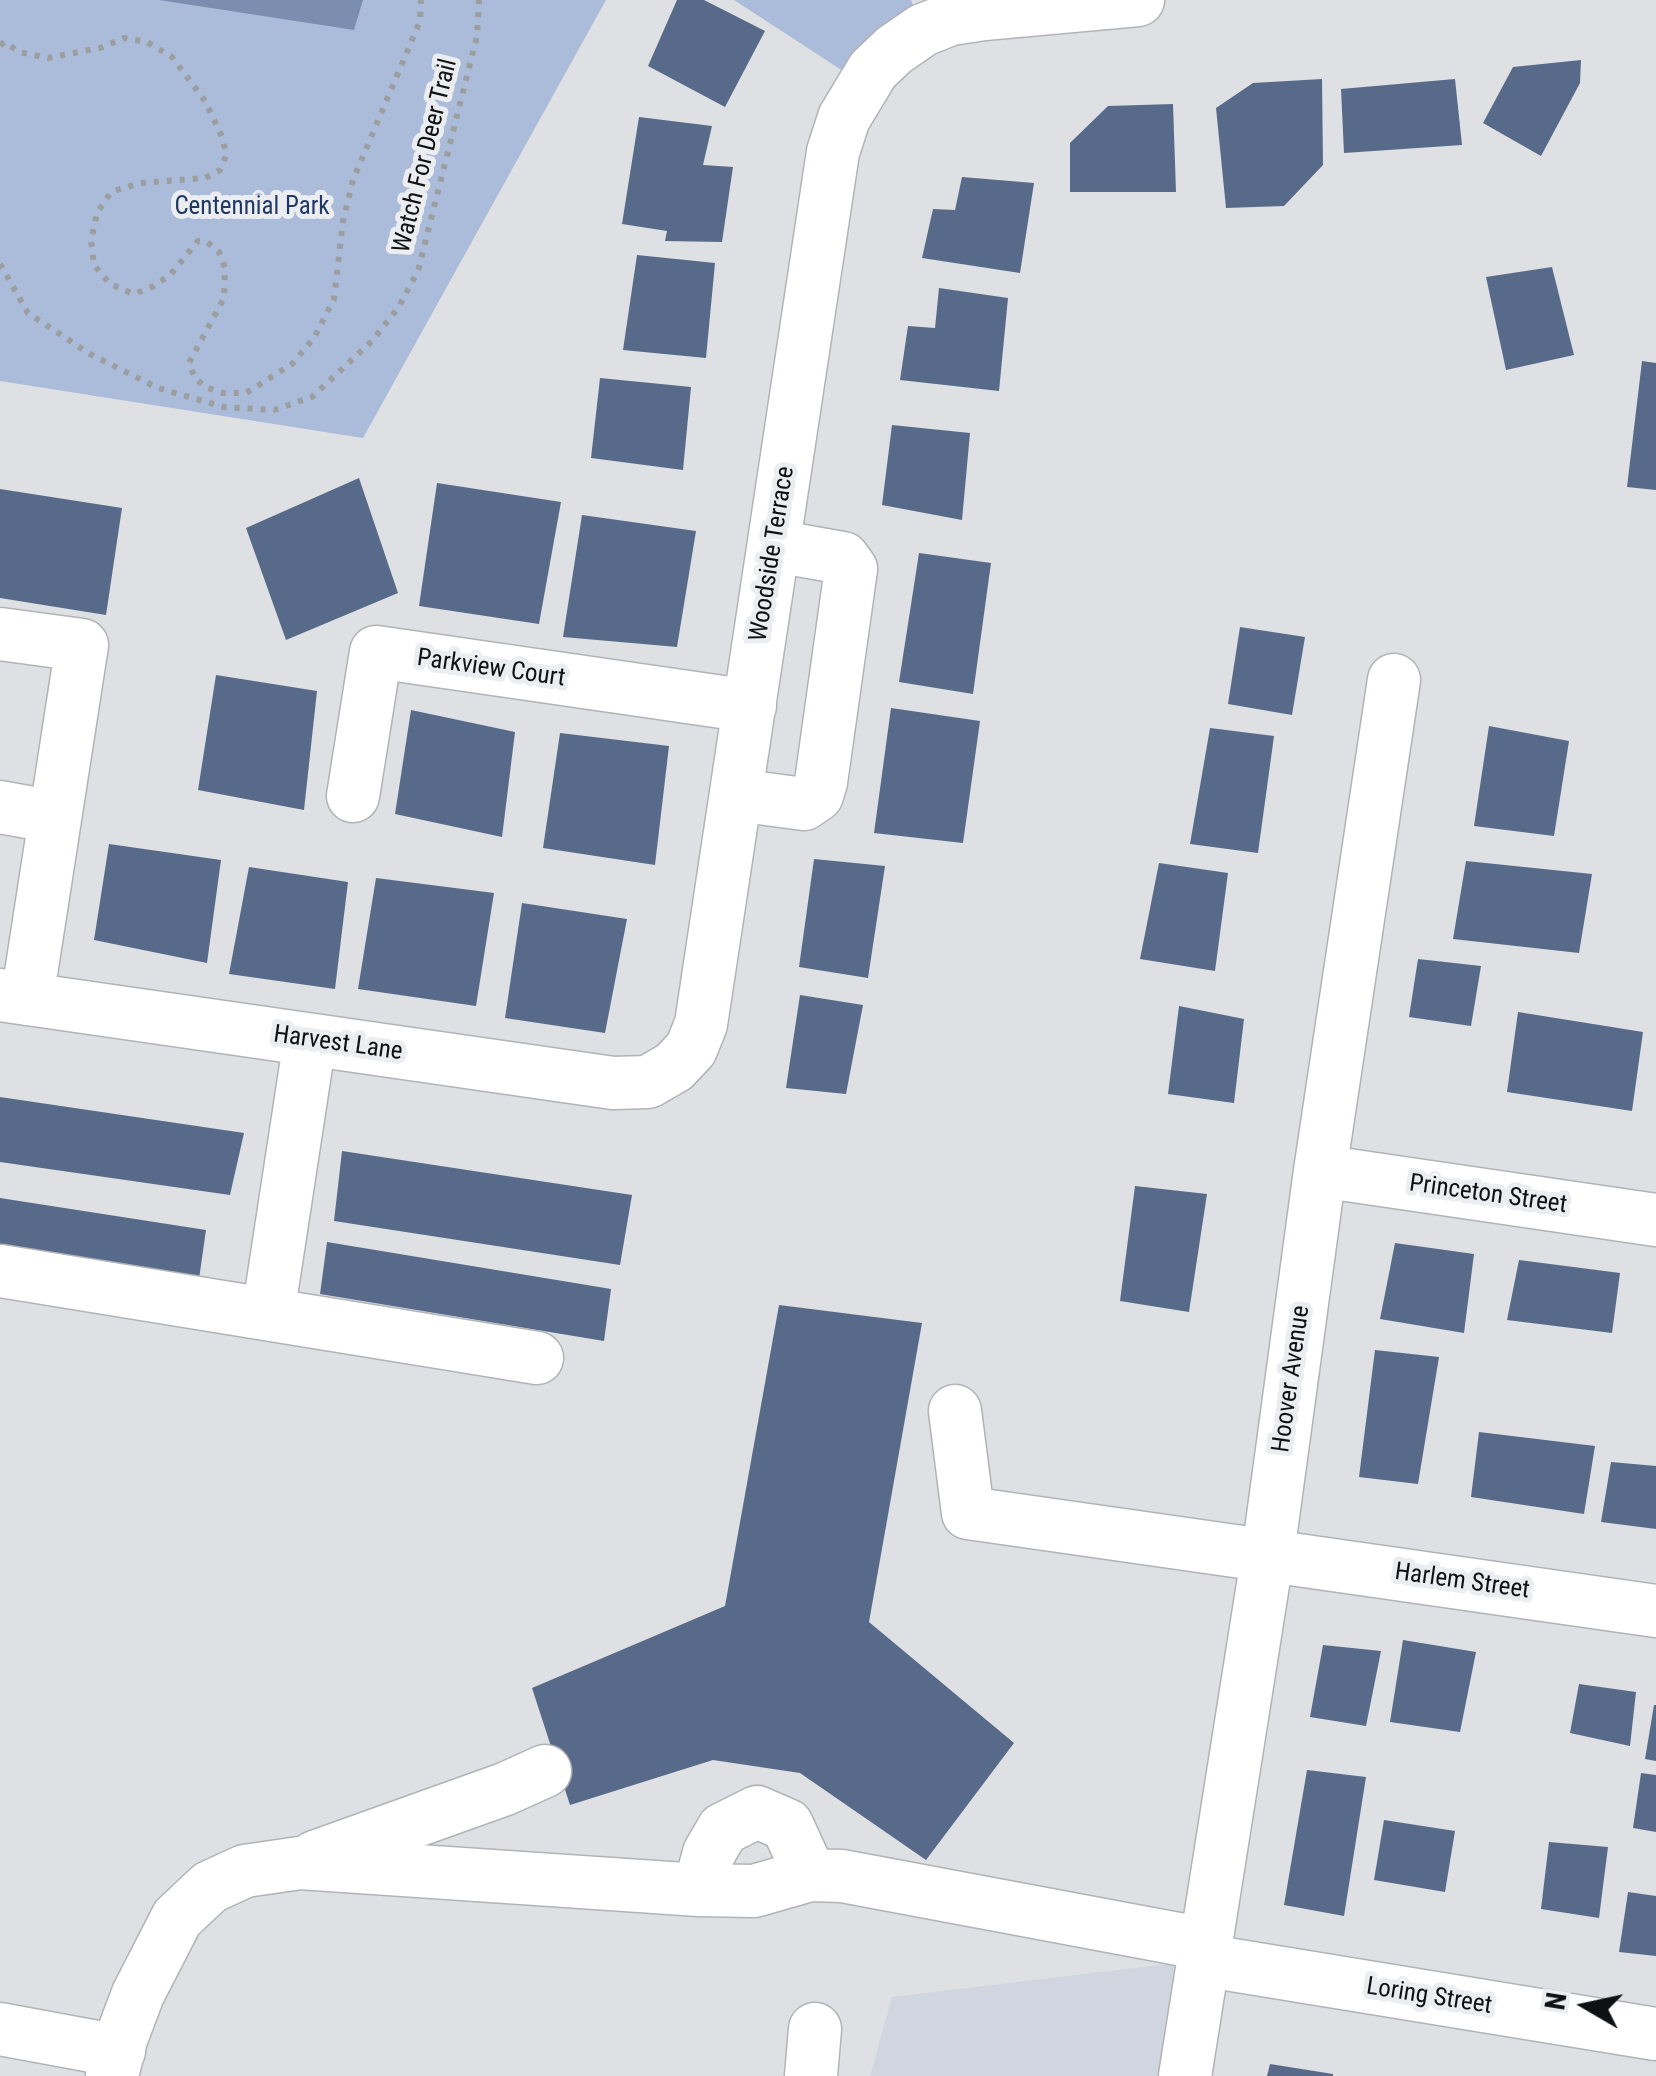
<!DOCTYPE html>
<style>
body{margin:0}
#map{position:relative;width:1656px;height:2076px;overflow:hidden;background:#dee0e3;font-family:"Roboto Condensed",sans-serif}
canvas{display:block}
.north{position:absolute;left:1536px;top:1956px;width:100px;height:100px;-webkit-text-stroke:8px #ebedf0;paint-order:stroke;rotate:279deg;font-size:28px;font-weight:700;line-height:40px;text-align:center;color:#0f1011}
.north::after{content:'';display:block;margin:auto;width:35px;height:45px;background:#0f1011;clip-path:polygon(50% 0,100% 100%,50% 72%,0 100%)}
</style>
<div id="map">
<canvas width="1656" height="2076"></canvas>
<div class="north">N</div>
</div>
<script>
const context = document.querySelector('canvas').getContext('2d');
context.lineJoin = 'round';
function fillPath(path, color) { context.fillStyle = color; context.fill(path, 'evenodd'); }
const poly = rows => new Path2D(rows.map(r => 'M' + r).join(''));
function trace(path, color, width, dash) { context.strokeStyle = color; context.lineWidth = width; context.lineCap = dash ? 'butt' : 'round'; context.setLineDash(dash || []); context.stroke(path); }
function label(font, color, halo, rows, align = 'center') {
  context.font = font + ' "Roboto Condensed",sans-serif'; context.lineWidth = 10; context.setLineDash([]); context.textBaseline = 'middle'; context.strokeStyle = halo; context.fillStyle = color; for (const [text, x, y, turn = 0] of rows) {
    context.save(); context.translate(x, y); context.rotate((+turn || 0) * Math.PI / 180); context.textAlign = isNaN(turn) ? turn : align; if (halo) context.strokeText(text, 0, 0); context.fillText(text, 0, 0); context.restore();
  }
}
const built = poly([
 [1202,1960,1185,2076,870,2076,892,1997]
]);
const green = poly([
 [0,0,606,0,363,438,0,381],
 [734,0,911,0,923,30,863,84]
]);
const water = poly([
 [159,0,363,0,354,30]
]);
const building = poly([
 [677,0,704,0,765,31,725,107,648,66],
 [1581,60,1580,83,1541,156,1483,123,1513,67],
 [1322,79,1323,165,1284,206,1226,208,1216,108,1253,83],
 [1455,79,1462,145,1344,153,1341,89],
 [1173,104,1176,192,1070,192,1070,143,1108,106],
 [639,117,712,126,703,165,733,167,722,242,665,241,667,231,622,224],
 [962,177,1034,183,1020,273,922,258,933,209,955,210],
 [637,255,715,263,706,358,623,350],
 [1552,267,1574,355,1506,370,1486,277],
 [939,288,1008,298,999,391,900,380,908,326,935,328],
 [1642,361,1656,363,1656,490,1627,487],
 [600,378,691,387,683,470,591,458],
 [892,425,970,433,962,520,882,505],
 [359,478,398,593,286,640,246,528],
 [437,483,561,502,539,624,419,606],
 [0,489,122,508,106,615,0,598],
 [582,515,696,531,677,647,563,637],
 [919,553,991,563,973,694,899,682],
 [1240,627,1305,637,1292,715,1228,704],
 [216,675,317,691,304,810,198,790],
 [891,708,980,721,963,843,874,833],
 [411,710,515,732,502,837,395,814],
 [1489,726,1569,741,1554,836,1474,826],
 [1210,728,1274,736,1258,853,1190,844],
 [560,733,669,746,655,865,543,848],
 [109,844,221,860,207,963,94,940],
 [814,859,885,866,868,978,799,967],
 [1466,861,1592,874,1579,953,1453,939],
 [1159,863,1228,873,1215,971,1140,959],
 [249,867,348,882,335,989,229,974],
 [376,878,494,893,476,1006,358,989],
 [522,903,627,919,605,1033,505,1018],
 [1418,959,1481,966,1471,1026,1409,1017],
 [800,995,863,1005,846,1094,786,1088],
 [1179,1006,1244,1019,1234,1103,1168,1094],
 [1518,1012,1643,1032,1632,1111,1507,1092],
 [0,1097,244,1133,230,1195,0,1162],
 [342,1151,632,1195,620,1265,334,1221],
 [1135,1186,1207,1194,1189,1312,1120,1301],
 [0,1198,206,1230,199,1279,0,1248],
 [327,1242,611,1289,604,1341,320,1294],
 [1395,1243,1474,1254,1464,1333,1380,1319],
 [1519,1260,1620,1273,1612,1333,1507,1320],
 [779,1305,922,1323,869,1622,1014,1743,926,1860,800,1773,713,1760,570,1805,532,1688,725,1606],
 [1375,1350,1439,1357,1418,1484,1359,1477],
 [1479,1432,1595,1446,1584,1514,1471,1497],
 [1611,1462,1656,1466,1656,1529,1601,1522],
 [1403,1640,1476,1652,1460,1732,1390,1722],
 [1323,1645,1381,1651,1366,1726,1310,1717],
 [1579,1684,1636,1692,1630,1746,1570,1733],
 [1654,1705,1656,1705,1656,1761,1645,1759],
 [1307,1770,1366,1777,1344,1916,1284,1905],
 [1641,1773,1656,1775,1656,1832,1633,1828],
 [1384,1820,1455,1831,1445,1892,1374,1880],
 [1549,1842,1608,1847,1599,1918,1541,1909],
 [1628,1892,1656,1896,1656,1956,1619,1952],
 [1270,2064,1333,2074,1333,2076,1267,2076]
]);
const path = poly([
 [0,45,5,42,19,52,48,58,100,48,124,38,147,42,172,57,205,101,223,139,226,156,220,170,205,178,140,183,111,192,97,213,91,241,94,265,110,284,134,294,154,286,171,274,198,241,207,242,219,252,225,268,224,298,189,363,195,378,205,387,223,393,246,393,292,364,314,338,334,299,343,221,353,180,420,21,421,0],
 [0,264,28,313,90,354,158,388,224,407,274,410,312,397,372,341,398,308,418,271,477,36,479,0]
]);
const minor = poly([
 [0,634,82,645,27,999],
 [736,795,804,804,817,795,821,782,851,569,843,558,775,546],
 [353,796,376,652,750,706],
 [0,807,55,817],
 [0,995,613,1083,648,1082,674,1067,691,1049,701,1024,833,152,844,118,873,70,894,50,923,30,951,19,984,14,1138,0],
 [1320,1171,1656,1220],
 [0,1271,537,1358],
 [268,1314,310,1040],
 [955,1411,968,1513,1656,1611],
 [315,1857,505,1789,545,1771],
 [699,1890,709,1853,723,1829,757,1812,787,1825,810,1875],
 [1202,1960,1656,2034],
 [0,2029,119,2051],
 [112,2076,121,2039,138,1994,177,1918,210,1887,245,1871,300,1863,699,1890,754,1891,810,1875,842,1876,1205,1944],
 [811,2076,815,2029],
 [1185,2076,1268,1553,1320,1171,1394,680]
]);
const streetNames = [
 ["Watch For Deer Trail",426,156,-76],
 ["Woodside Terrace",773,554,-81],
 ["Parkview Court",491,669,8],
 ["Harvest Lane",338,1044,8],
 ["Princeton Street",1488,1195,8],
 ["Hoover Avenue",1292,1379,-82],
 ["Harlem Street",1462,1582,8],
 ["Loring Street",1429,1997,9]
];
const parkNames = [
 ["Centennial Park",252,208]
];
fillPath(built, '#d0d5df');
fillPath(green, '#abbcda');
fillPath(water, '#7b8eaf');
fillPath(building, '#586a89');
trace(minor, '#b2b3b6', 55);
trace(path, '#9b9d9f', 6, [5, 8]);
trace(minor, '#fff', 52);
label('25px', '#0f1011', '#ebedf0', streetNames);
label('25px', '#203865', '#ebedf0', parkNames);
</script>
